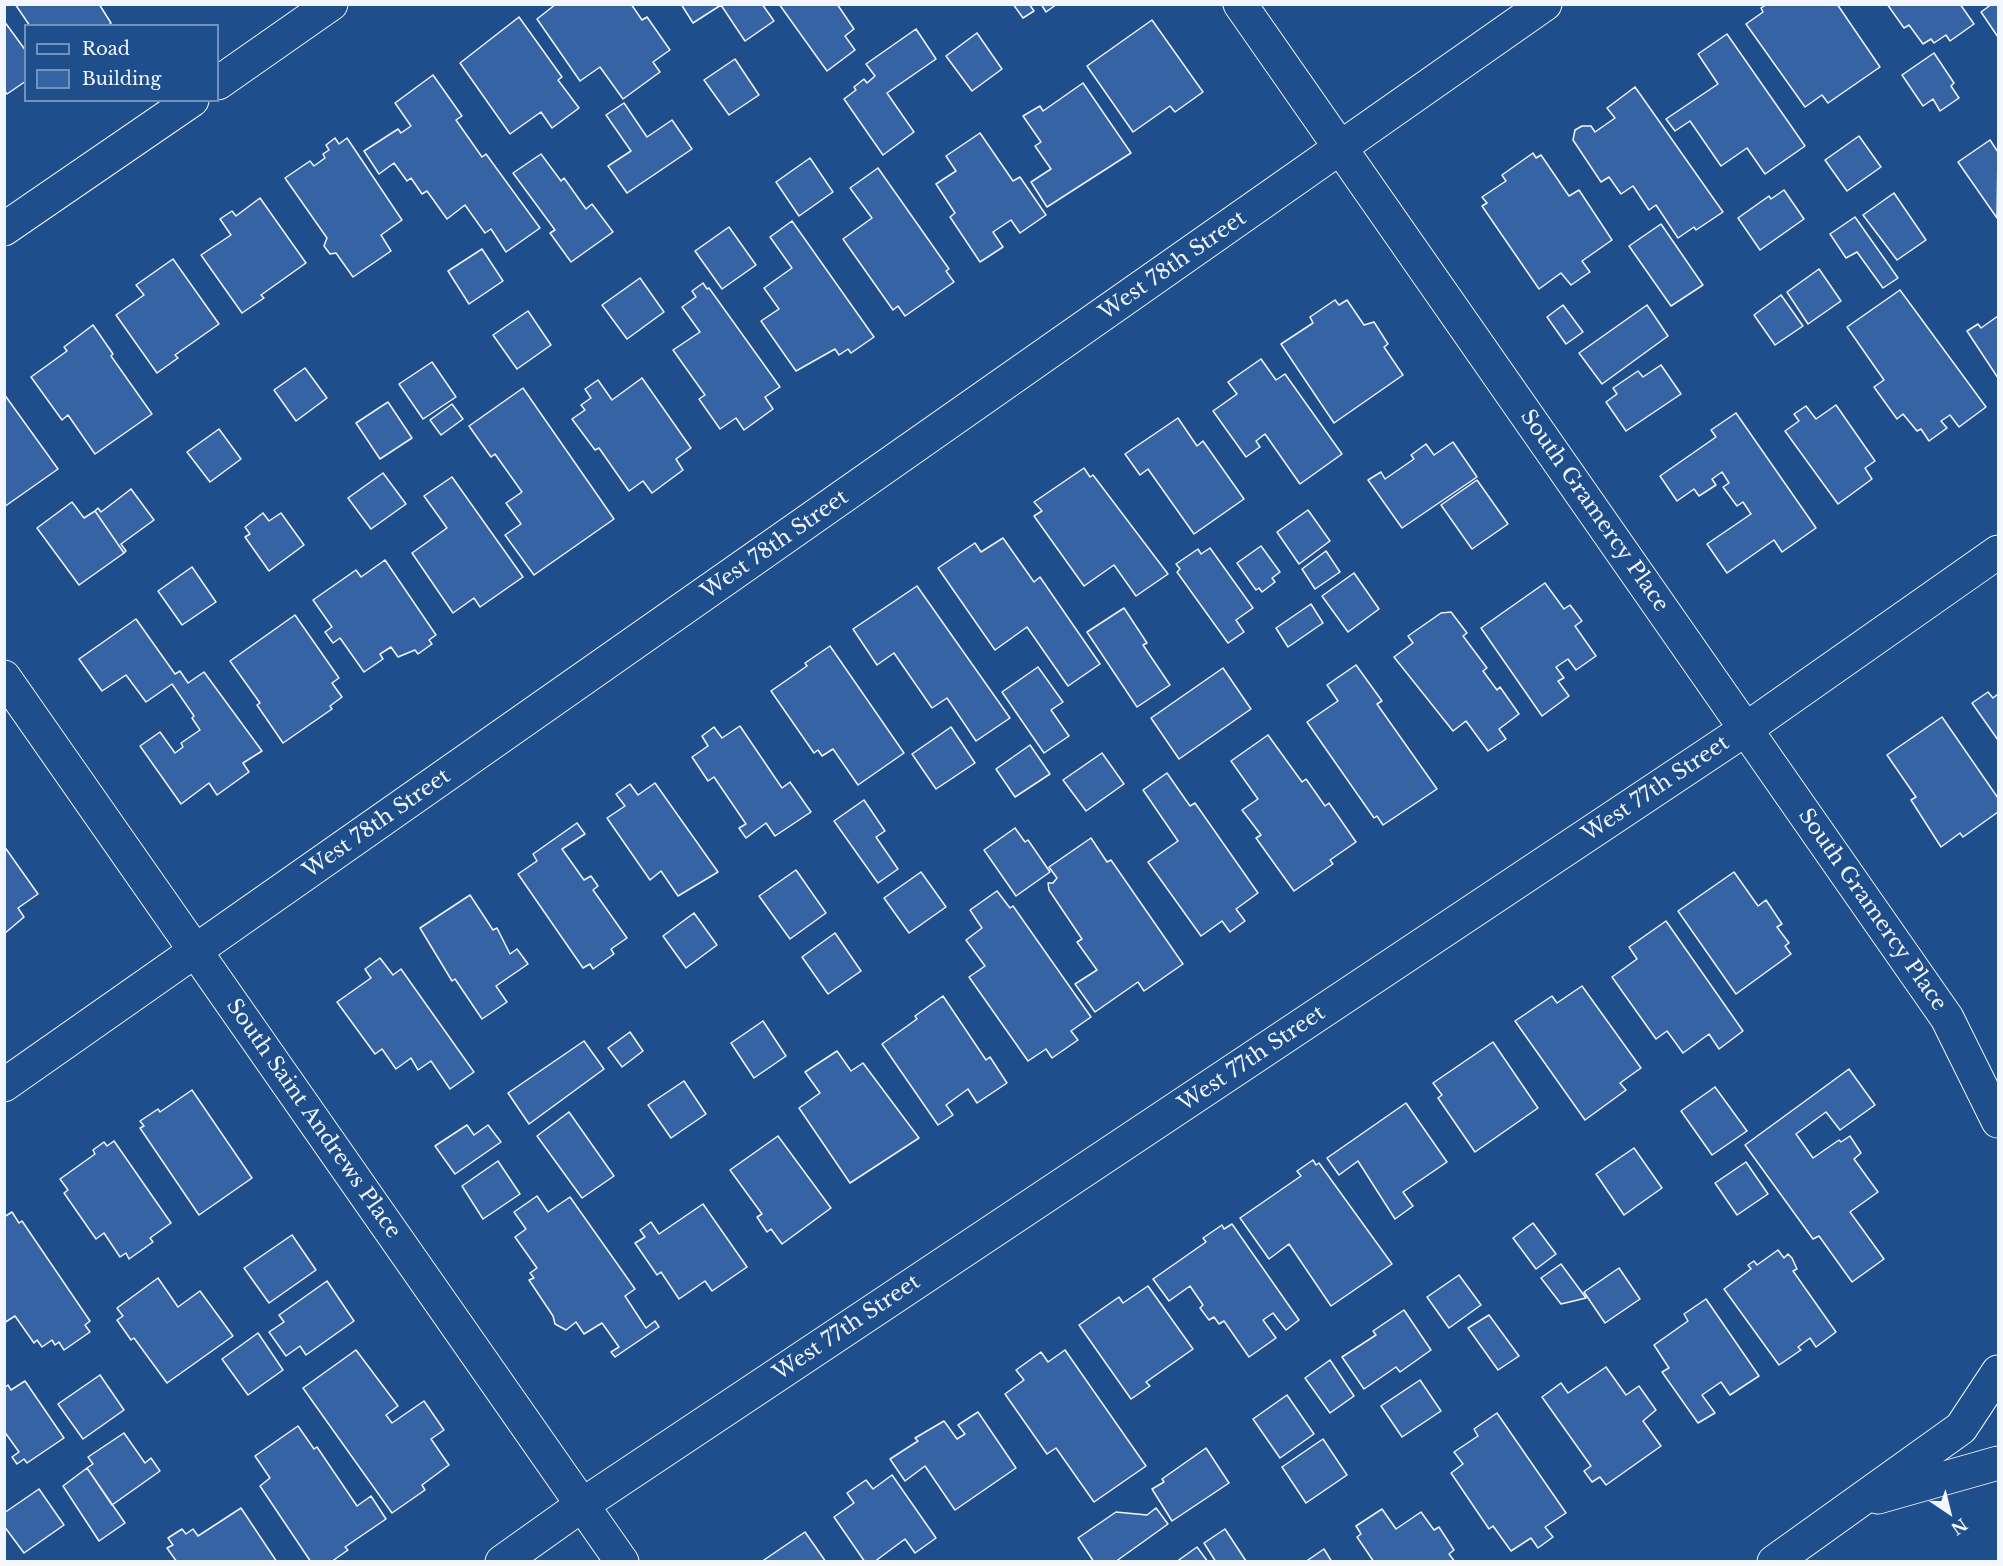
<!DOCTYPE html>
<style>
body{margin:0}
#map{position:relative;width:2003px;height:1566px;overflow:hidden;background:#1f4e8c;font-family:"Libre Baskerville",serif}
canvas{display:block}
.frame{position:absolute;inset:0;border:6px solid #f2f6ff;pointer-events:none}
.legend{position:absolute;left:24px;top:24px;width:195px;height:78px;box-sizing:border-box;background:#1f4e8c;border:2px solid #7391ba;margin:0;padding:8px 10px;list-style:none;font-size:18px;color:#f2f6ff}
.legend li{display:flex;align-items:center;gap:12px;height:30px}
.legend b{width:30px;border:2px solid #7391ba}
.north{position:absolute;left:1919px;top:1482px;width:60px;height:60px;-webkit-text-stroke:4px #1f4e8c;paint-order:stroke;rotate:145deg;font-size:16px;font-weight:700;line-height:24px;text-align:center;color:#f2f6ff}
.north::after{content:'';display:block;margin:auto;width:21px;height:27px;background:#f2f6ff;clip-path:polygon(50% 0,100% 100%,50% 72%,0 100%)}
</style>
<div id="map">
<canvas width="2003" height="1566"></canvas>
<div class="frame"></div>
<ul class="legend">
<li><b style="height:8px;background:#1f4e8c"></b>Road</li>
<li><b style="height:16px;background:#3563a3"></b>Building</li>
</ul>
<div class="north">N</div>
</div>
<script>
const context = document.querySelector('canvas').getContext('2d');
context.lineJoin = 'round';
function fillPath(path, color) { context.fillStyle = color; context.fill(path, 'evenodd'); }
const poly = rows => new Path2D(rows.map(r => 'M' + r).join(''));
function trace(path, color, width, dash) { context.strokeStyle = color; context.lineWidth = width; context.lineCap = dash ? 'butt' : 'round'; context.setLineDash(dash || []); context.stroke(path); }
function label(font, color, halo, rows, align = 'center') {
  context.font = font + ' "Libre Baskerville",serif'; context.lineWidth = 4.5; context.setLineDash([]); context.textBaseline = 'middle'; context.strokeStyle = halo; context.fillStyle = color; for (const [text, x, y, turn = 0] of rows) {
    context.save(); context.translate(x, y); context.rotate((+turn || 0) * Math.PI / 180); context.textAlign = isNaN(turn) ? turn : align; if (halo) context.strokeText(text, 0, 0); context.fillText(text, 0, 0); context.restore();
  }
}
const building = poly([
 [15,4,99,4,111,23,108,26,30,26,15,4],
 [556,4,631,4,642,20,647,17,670,50,653,62,660,72,623,99,600,67,580,81,537,19,556,4],
 [681,4,762,4,774,21,745,41,721,5,693,23,681,4],
 [779,4,837,4,854,29,845,36,855,50,827,71,779,4],
 [1013,4,1029,4,1034,11,1023,18,1013,4],
 [1041,4,1057,4,1046,12,1041,4],
 [1767,4,1837,4,1880,67,1828,103,1822,95,1805,107,1746,24,1763,12,1761,8,1767,4],
 [1887,4,1960,4,1974,24,1950,41,1946,35,1934,43,1931,39,1923,44,1909,25,1904,28,1887,4],
 [1992,4,1998,4,1998,37,1981,12,1992,4],
 [519,17,562,77,558,80,579,108,552,128,541,112,510,134,460,63,519,17],
 [1152,20,1203,92,1175,112,1170,106,1133,132,1087,66,1152,20],
 [4,21,26,51,26,81,7,94,4,90,4,21],
 [916,29,936,59,887,93,914,132,883,155,844,99,856,90,854,87,864,79,867,83,875,76,866,64,916,29],
 [977,33,1002,69,972,91,946,56,977,33],
 [1727,34,1805,146,1765,174,1747,148,1721,166,1690,121,1675,131,1666,119,1718,84,1698,54,1727,34],
 [1934,53,1954,83,1951,86,1959,98,1940,111,1933,99,1923,106,1902,75,1934,53],
 [735,59,759,95,729,115,704,80,735,59],
 [433,75,462,116,456,120,482,157,486,154,540,228,506,252,491,229,485,233,465,205,447,219,427,191,422,194,411,178,407,181,394,163,379,174,364,151,398,129,401,133,411,126,395,103,433,75],
 [1083,83,1131,153,1047,207,1031,182,1051,169,1035,146,1041,142,1023,116,1040,106,1043,111,1083,83],
 [1635,87,1723,212,1696,230,1694,227,1678,238,1656,205,1649,210,1633,186,1621,194,1609,177,1601,182,1573,140,1575,130,1582,126,1591,126,1595,132,1615,118,1607,108,1635,87],
 [624,103,647,137,672,120,692,149,627,193,608,166,631,151,606,115,624,103],
 [980,133,1013,181,1020,177,1046,215,1020,233,1011,220,993,232,1003,247,980,262,950,217,955,213,936,184,956,171,946,156,980,133],
 [1859,136,1881,167,1847,191,1825,160,1859,136],
 [335,138,339,144,347,138,402,220,381,235,391,251,353,277,336,253,330,254,324,246,327,238,285,178,310,161,314,166,325,158,323,154,329,150,326,145,335,138],
 [1990,140,1998,152,1997,218,1958,162,1990,140],
 [1533,153,1536,158,1541,155,1569,196,1579,190,1612,240,1582,261,1590,272,1571,285,1561,273,1539,289,1482,206,1487,203,1482,197,1506,181,1502,175,1533,153],
 [541,154,561,181,564,178,586,209,592,204,613,232,571,262,550,233,555,230,513,173,541,154],
 [810,158,833,192,799,216,776,182,810,158],
 [878,168,949,269,946,271,954,282,905,316,898,306,893,310,843,239,872,218,850,188,878,168],
 [1784,190,1804,219,1760,250,1738,218,1769,196,1771,199,1784,190],
 [1894,193,1926,240,1897,260,1863,215,1894,193],
 [260,198,306,263,261,295,264,298,242,313,201,255,231,235,220,219,232,211,236,216,260,198],
 [1855,217,1898,278,1883,288,1857,252,1846,258,1830,234,1855,217],
 [792,221,874,337,851,353,848,349,839,355,835,349,796,371,761,321,779,309,764,288,792,268,770,237,792,221],
 [1661,224,1703,285,1671,306,1629,246,1661,224],
 [729,227,756,265,722,289,695,251,729,227],
 [482,249,503,281,469,304,448,271,482,249],
 [173,259,219,324,175,355,178,358,157,373,116,315,144,295,136,285,173,259],
 [1819,269,1841,301,1808,324,1787,292,1819,269],
 [640,278,664,312,627,339,602,305,640,278],
 [703,283,707,289,709,288,780,387,765,397,773,409,744,430,736,418,720,429,699,399,705,395,673,350,700,332,682,307,696,297,692,291,703,283],
 [1900,290,1986,407,1959,427,1950,415,1941,421,1947,428,1929,441,1921,429,1917,431,1903,414,1897,419,1874,387,1884,380,1847,327,1900,290],
 [1781,295,1803,326,1775,345,1754,315,1781,295],
 [1335,300,1339,305,1347,300,1364,325,1374,322,1388,344,1384,347,1403,375,1334,423,1281,344,1313,323,1310,317,1335,300],
 [1563,305,1583,332,1566,344,1547,317,1563,305],
 [1647,305,1668,336,1602,384,1579,353,1647,305],
 [528,311,551,345,517,369,493,335,528,311],
 [1998,316,1998,378,1967,331,1978,324,1981,328,1998,316],
 [93,325,113,354,111,356,152,414,95,454,68,415,62,420,31,377,67,351,64,347,93,325],
 [1261,359,1276,380,1285,374,1342,454,1300,484,1265,434,1256,441,1260,447,1246,457,1213,411,1237,394,1228,382,1261,359],
 [432,362,456,397,423,419,399,384,432,362],
 [1661,365,1681,394,1626,431,1606,402,1617,394,1613,388,1638,371,1643,377,1661,365],
 [305,368,327,398,296,421,274,390,305,368],
 [642,378,691,448,676,459,683,470,652,493,643,481,629,491,599,448,595,450,572,419,585,410,581,405,591,398,585,389,598,380,612,400,642,378],
 [523,388,614,519,534,575,505,535,521,524,506,503,522,492,495,454,491,457,469,426,523,388],
 [4,394,58,469,4,507,4,394],
 [388,402,412,438,380,459,356,423,388,402],
 [452,404,463,419,441,435,430,420,452,404],
 [1836,405,1875,461,1865,468,1872,479,1838,504,1785,431,1799,421,1794,414,1806,406,1816,419,1836,405],
 [1736,413,1816,528,1782,552,1774,540,1727,573,1707,544,1751,514,1743,502,1737,506,1723,487,1729,483,1722,472,1712,479,1716,485,1699,496,1694,489,1677,501,1660,476,1716,437,1711,430,1736,413],
 [1178,418,1197,446,1203,441,1244,499,1194,534,1148,469,1140,475,1125,454,1178,418],
 [219,429,241,459,210,482,187,452,219,429],
 [1453,442,1477,477,1402,528,1368,480,1381,472,1385,479,1414,459,1411,455,1426,444,1434,455,1453,442],
 [1084,468,1090,477,1093,475,1168,574,1136,596,1114,565,1084,586,1034,516,1042,511,1034,502,1084,468],
 [383,473,406,504,371,529,348,498,383,473],
 [452,477,523,577,480,607,474,598,453,613,412,553,447,528,424,496,452,477],
 [1477,480,1508,524,1472,549,1441,505,1477,480],
 [131,489,154,520,121,544,126,551,124,553,95,511,98,508,101,512,131,489],
 [72,502,84,518,95,511,124,553,79,585,37,528,72,502],
 [1308,510,1330,541,1299,564,1277,532,1308,510],
 [263,513,269,521,281,513,304,545,269,571,245,537,250,534,245,527,263,513],
 [1003,538,1034,582,1040,577,1100,664,1068,686,1027,627,995,650,938,568,975,543,981,552,1003,538],
 [1261,546,1280,572,1272,578,1275,582,1262,592,1259,588,1256,590,1237,563,1261,546],
 [1210,548,1253,608,1236,620,1244,632,1228,643,1177,572,1180,569,1176,564,1198,549,1201,554,1210,548],
 [1326,551,1340,572,1315,589,1302,569,1326,551],
 [385,560,436,635,429,640,432,644,418,654,415,650,398,657,391,647,380,654,383,659,364,672,340,638,333,643,325,632,332,627,313,600,356,570,361,577,385,560],
 [192,567,216,602,182,625,158,591,192,567],
 [1354,573,1379,609,1348,632,1322,596,1354,573],
 [1545,583,1564,609,1570,605,1582,621,1575,626,1596,656,1576,670,1568,659,1556,667,1564,678,1558,681,1569,696,1542,716,1481,628,1545,583],
 [917,586,1010,718,976,741,947,698,932,708,894,653,877,665,853,629,917,586],
 [1311,604,1323,623,1288,647,1276,628,1311,604],
 [1124,608,1147,643,1143,645,1170,685,1137,707,1087,632,1124,608],
 [1451,612,1467,633,1463,636,1487,668,1483,671,1497,690,1500,687,1519,714,1499,729,1506,739,1488,751,1466,721,1453,731,1394,657,1413,643,1408,636,1441,613,1451,612],
 [295,615,339,678,332,683,342,697,330,706,332,709,283,743,257,705,260,703,230,661,295,615],
 [136,619,175,674,180,671,188,683,204,672,262,751,243,763,249,772,217,795,209,783,181,804,140,746,160,732,175,753,183,747,181,743,200,730,192,718,194,716,172,684,146,702,126,675,102,691,79,659,136,619],
 [830,646,904,753,858,785,833,749,822,756,818,750,814,753,771,691,807,666,805,663,830,646],
 [1356,665,1382,701,1377,704,1437,789,1383,825,1377,816,1374,818,1307,722,1338,701,1327,685,1356,665],
 [1038,667,1063,702,1051,710,1069,736,1044,753,1002,692,1038,667],
 [1223,668,1251,709,1179,759,1151,718,1223,668],
 [1988,692,1993,698,1998,694,1998,740,1972,703,1988,692],
 [1942,717,1998,798,1998,812,1963,837,1960,833,1941,847,1911,800,1916,797,1887,755,1942,717],
 [740,726,782,788,790,782,811,812,775,836,766,823,746,838,739,828,746,824,714,777,708,781,692,757,708,746,702,736,714,727,722,738,740,726],
 [951,727,975,763,936,789,912,754,951,727],
 [1268,735,1302,782,1306,779,1325,806,1329,803,1356,842,1330,860,1333,864,1294,891,1256,838,1261,835,1242,810,1258,799,1231,761,1268,735],
 [1030,745,1050,774,1015,797,996,769,1030,745],
 [1102,753,1124,784,1086,811,1063,780,1102,753],
 [1167,773,1190,806,1195,803,1258,893,1236,909,1245,921,1230,932,1222,921,1201,936,1148,862,1178,841,1143,790,1167,773],
 [655,783,718,872,678,896,661,871,650,880,607,818,625,806,616,794,630,784,638,795,655,783],
 [864,800,885,831,876,837,898,869,878,883,834,821,864,800],
 [577,823,585,834,562,849,584,880,591,876,598,886,593,890,627,938,611,949,614,954,593,969,590,964,583,968,518,874,537,861,533,854,577,823],
 [1015,828,1025,842,1028,840,1050,872,1016,896,984,850,1015,828],
 [1091,838,1107,862,1111,860,1183,964,1144,991,1138,982,1095,1012,1075,984,1097,970,1077,942,1082,939,1049,890,1048,883,1053,883,1057,878,1049,867,1091,838],
 [4,846,38,894,18,908,24,917,4,934,4,846],
 [796,870,826,913,790,939,759,896,796,870],
 [921,872,946,907,909,933,884,898,921,872],
 [1734,872,1758,906,1766,900,1782,924,1777,927,1789,943,1785,946,1791,954,1736,994,1678,911,1734,872],
 [997,891,1010,908,1013,906,1091,1017,1071,1031,1078,1040,1052,1058,1046,1049,1028,1061,969,977,985,966,966,940,982,928,970,910,997,891],
 [470,895,493,930,497,928,510,954,517,949,528,964,496,986,507,1002,482,1019,455,979,452,981,420,928,470,895],
 [694,913,717,945,686,968,663,936,694,913],
 [1666,921,1743,1031,1719,1049,1709,1034,1683,1053,1667,1031,1656,1039,1612,977,1637,959,1629,947,1666,921],
 [835,933,861,971,828,994,802,957,835,933],
 [380,958,393,975,401,969,474,1072,450,1089,431,1061,418,1070,411,1058,396,1069,382,1049,375,1054,337,1002,371,978,365,969,380,958],
 [1582,986,1641,1068,1620,1083,1626,1090,1585,1120,1515,1021,1552,996,1557,1003,1582,986],
 [943,996,986,1060,990,1057,1007,1083,977,1103,968,1089,946,1105,953,1115,938,1125,882,1044,917,1019,915,1016,943,996],
 [763,1021,786,1056,754,1078,731,1043,763,1021],
 [630,1032,643,1051,622,1067,608,1048,630,1032],
 [584,1041,604,1069,529,1124,508,1093,584,1041],
 [1493,1042,1538,1108,1475,1152,1438,1098,1442,1095,1433,1083,1493,1042],
 [837,1051,851,1071,863,1063,919,1138,850,1183,799,1108,820,1093,805,1072,837,1051],
 [1849,1069,1875,1105,1840,1130,1826,1112,1796,1134,1813,1158,1839,1140,1841,1142,1850,1136,1861,1153,1854,1159,1878,1192,1850,1212,1884,1259,1852,1282,1819,1236,1813,1239,1745,1145,1849,1069],
 [684,1081,706,1114,671,1138,648,1105,684,1081],
 [1715,1087,1747,1131,1712,1155,1681,1111,1715,1087],
 [192,1090,252,1178,199,1215,140,1128,144,1126,140,1121,158,1109,160,1112,192,1090],
 [1406,1103,1447,1162,1403,1192,1413,1206,1395,1219,1358,1161,1339,1175,1327,1158,1406,1103],
 [569,1112,614,1176,582,1198,537,1136,569,1112],
 [467,1125,474,1135,488,1125,501,1142,455,1174,435,1146,467,1125],
 [778,1136,831,1208,782,1244,771,1229,767,1232,757,1217,762,1214,730,1170,778,1136],
 [114,1141,171,1223,150,1238,153,1242,129,1259,126,1253,120,1257,104,1233,96,1239,64,1193,68,1190,60,1179,95,1154,93,1150,104,1142,107,1146,114,1141],
 [1634,1148,1662,1188,1624,1215,1596,1174,1634,1148],
 [1313,1160,1316,1165,1319,1163,1392,1264,1331,1306,1289,1244,1269,1259,1240,1218,1301,1176,1297,1171,1313,1160],
 [498,1161,520,1194,483,1219,462,1186,498,1161],
 [1746,1162,1768,1194,1737,1215,1715,1183,1746,1162],
 [537,1196,548,1212,570,1197,635,1289,625,1296,646,1328,655,1321,659,1327,615,1357,611,1352,619,1347,602,1323,584,1334,576,1322,566,1330,555,1324,553,1316,529,1280,534,1278,530,1273,537,1268,515,1237,526,1229,514,1212,537,1196],
 [703,1204,747,1267,712,1291,705,1281,679,1299,661,1272,657,1275,635,1243,645,1237,640,1230,651,1222,659,1234,703,1204],
 [12,1212,19,1223,22,1221,90,1321,85,1325,90,1332,64,1350,59,1342,55,1345,52,1340,42,1347,37,1340,34,1343,15,1316,4,1323,4,1217,12,1212],
 [1533,1223,1556,1254,1536,1269,1513,1238,1533,1223],
 [1232,1224,1299,1320,1286,1330,1273,1313,1263,1320,1276,1338,1249,1357,1224,1321,1219,1324,1214,1317,1209,1320,1200,1308,1203,1305,1190,1286,1169,1301,1153,1279,1206,1242,1203,1238,1222,1225,1224,1229,1232,1224],
 [292,1235,316,1270,269,1303,244,1268,292,1235],
 [1778,1250,1784,1258,1788,1254,1792,1258,1797,1269,1793,1271,1836,1332,1816,1347,1810,1338,1798,1347,1801,1350,1779,1365,1724,1289,1751,1269,1748,1265,1754,1261,1757,1265,1778,1250],
 [1561,1264,1586,1298,1561,1304,1541,1278,1561,1264],
 [1619,1268,1640,1299,1605,1323,1584,1292,1619,1268],
 [1459,1275,1481,1305,1449,1328,1427,1297,1459,1275],
 [158,1278,178,1307,200,1291,233,1336,167,1383,134,1338,131,1340,117,1320,123,1316,117,1308,158,1278],
 [327,1281,354,1321,306,1355,300,1346,286,1356,269,1332,284,1322,279,1315,327,1281],
 [1148,1286,1193,1349,1146,1382,1150,1386,1131,1399,1079,1325,1119,1297,1123,1303,1148,1286],
 [1706,1299,1759,1376,1730,1395,1721,1382,1702,1395,1715,1413,1698,1423,1662,1372,1669,1368,1654,1345,1688,1321,1684,1314,1706,1299],
 [1404,1310,1431,1350,1400,1372,1396,1367,1364,1389,1342,1357,1376,1335,1373,1331,1404,1310],
 [1489,1315,1519,1356,1498,1370,1468,1328,1489,1315],
 [258,1333,283,1370,248,1395,222,1359,258,1333],
 [356,1350,398,1406,386,1415,392,1423,424,1401,444,1430,431,1439,449,1465,422,1485,425,1490,392,1513,303,1388,356,1350],
 [1065,1350,1146,1466,1094,1502,1056,1448,1047,1454,1005,1394,1024,1380,1016,1370,1041,1352,1048,1362,1065,1350],
 [1330,1360,1354,1396,1330,1413,1305,1378,1330,1360],
 [1606,1367,1626,1395,1639,1386,1656,1410,1643,1421,1661,1446,1606,1485,1600,1477,1592,1482,1584,1471,1591,1466,1542,1397,1561,1383,1568,1393,1606,1367],
 [100,1375,124,1410,83,1439,58,1404,100,1375],
 [1420,1380,1441,1411,1402,1437,1381,1406,1420,1380],
 [25,1381,64,1438,27,1463,24,1459,17,1464,12,1457,19,1452,4,1431,4,1388,8,1385,11,1390,25,1381],
 [1287,1395,1314,1434,1280,1458,1253,1419,1287,1395],
 [978,1412,1016,1468,955,1510,925,1466,905,1481,890,1459,918,1441,915,1438,944,1421,957,1439,965,1434,958,1425,978,1412],
 [1497,1413,1566,1513,1545,1527,1553,1537,1538,1548,1531,1538,1511,1551,1493,1526,1489,1529,1451,1473,1463,1464,1454,1452,1478,1436,1474,1429,1497,1413],
 [298,1426,314,1449,317,1447,357,1506,371,1496,386,1519,345,1547,348,1550,331,1562,311,1562,260,1486,270,1478,255,1456,298,1426],
 [124,1433,145,1463,151,1458,160,1471,112,1505,87,1468,93,1464,88,1457,124,1433],
 [1323,1439,1347,1475,1306,1503,1282,1467,1323,1439],
 [1206,1448,1229,1483,1172,1521,1152,1489,1164,1482,1162,1479,1206,1448],
 [87,1468,125,1523,99,1541,63,1486,87,1468],
 [892,1475,936,1538,915,1553,905,1539,874,1562,865,1562,834,1517,854,1503,847,1493,866,1480,873,1489,892,1475],
 [39,1489,64,1525,24,1553,4,1526,4,1513,39,1489],
 [241,1508,277,1562,177,1562,167,1548,173,1545,168,1538,182,1529,186,1534,193,1529,198,1536,241,1508],
 [1156,1508,1168,1524,1115,1562,1094,1562,1078,1538,1116,1512,1147,1515,1156,1508],
 [1382,1509,1396,1529,1421,1512,1434,1530,1439,1527,1454,1550,1449,1554,1455,1562,1374,1562,1357,1537,1361,1534,1356,1526,1382,1509],
 [1225,1529,1246,1561,1245,1562,1216,1562,1204,1543,1225,1529],
 [805,1532,826,1562,761,1562,805,1532],
 [1197,1547,1208,1562,1176,1562,1197,1547],
 [1324,1549,1332,1562,1305,1562,1324,1549]
]);
const minor = poly([
 [1240,4,1947,1018,1998,1121],
 [218,83,331,4],
 [4,229,192,100],
 [4,677,622,1562],
 [4,1085,1545,4],
 [1878,1497,1998,1463],
 [502,1562,582,1505,1746,729,1998,552],
 [1774,1562,1961,1428,1998,1372]
]);
const streetNames = [
 ["West 78th Street",1173,266,-35],
 ["South Gramercy Place",1594,511,55],
 ["West 78th Street",775,545,-35],
 ["West 77th Street",1656,789,-34],
 ["West 78th Street",377,824,-35],
 ["South Gramercy Place",1872,910,55],
 ["West 77th Street",1252,1059,-34],
 ["South Saint Andrews Place",313,1119,55],
 ["West 77th Street",847,1328,-34]
];
fillPath(building, '#3563a3');
trace(building, '#f2f6ff', 1.5);
trace(minor, '#f2f6ff', 35);
trace(minor, '#1f4e8c', 33);
label('21px', '#f2f6ff', '#1f4e8c', streetNames);
</script>
